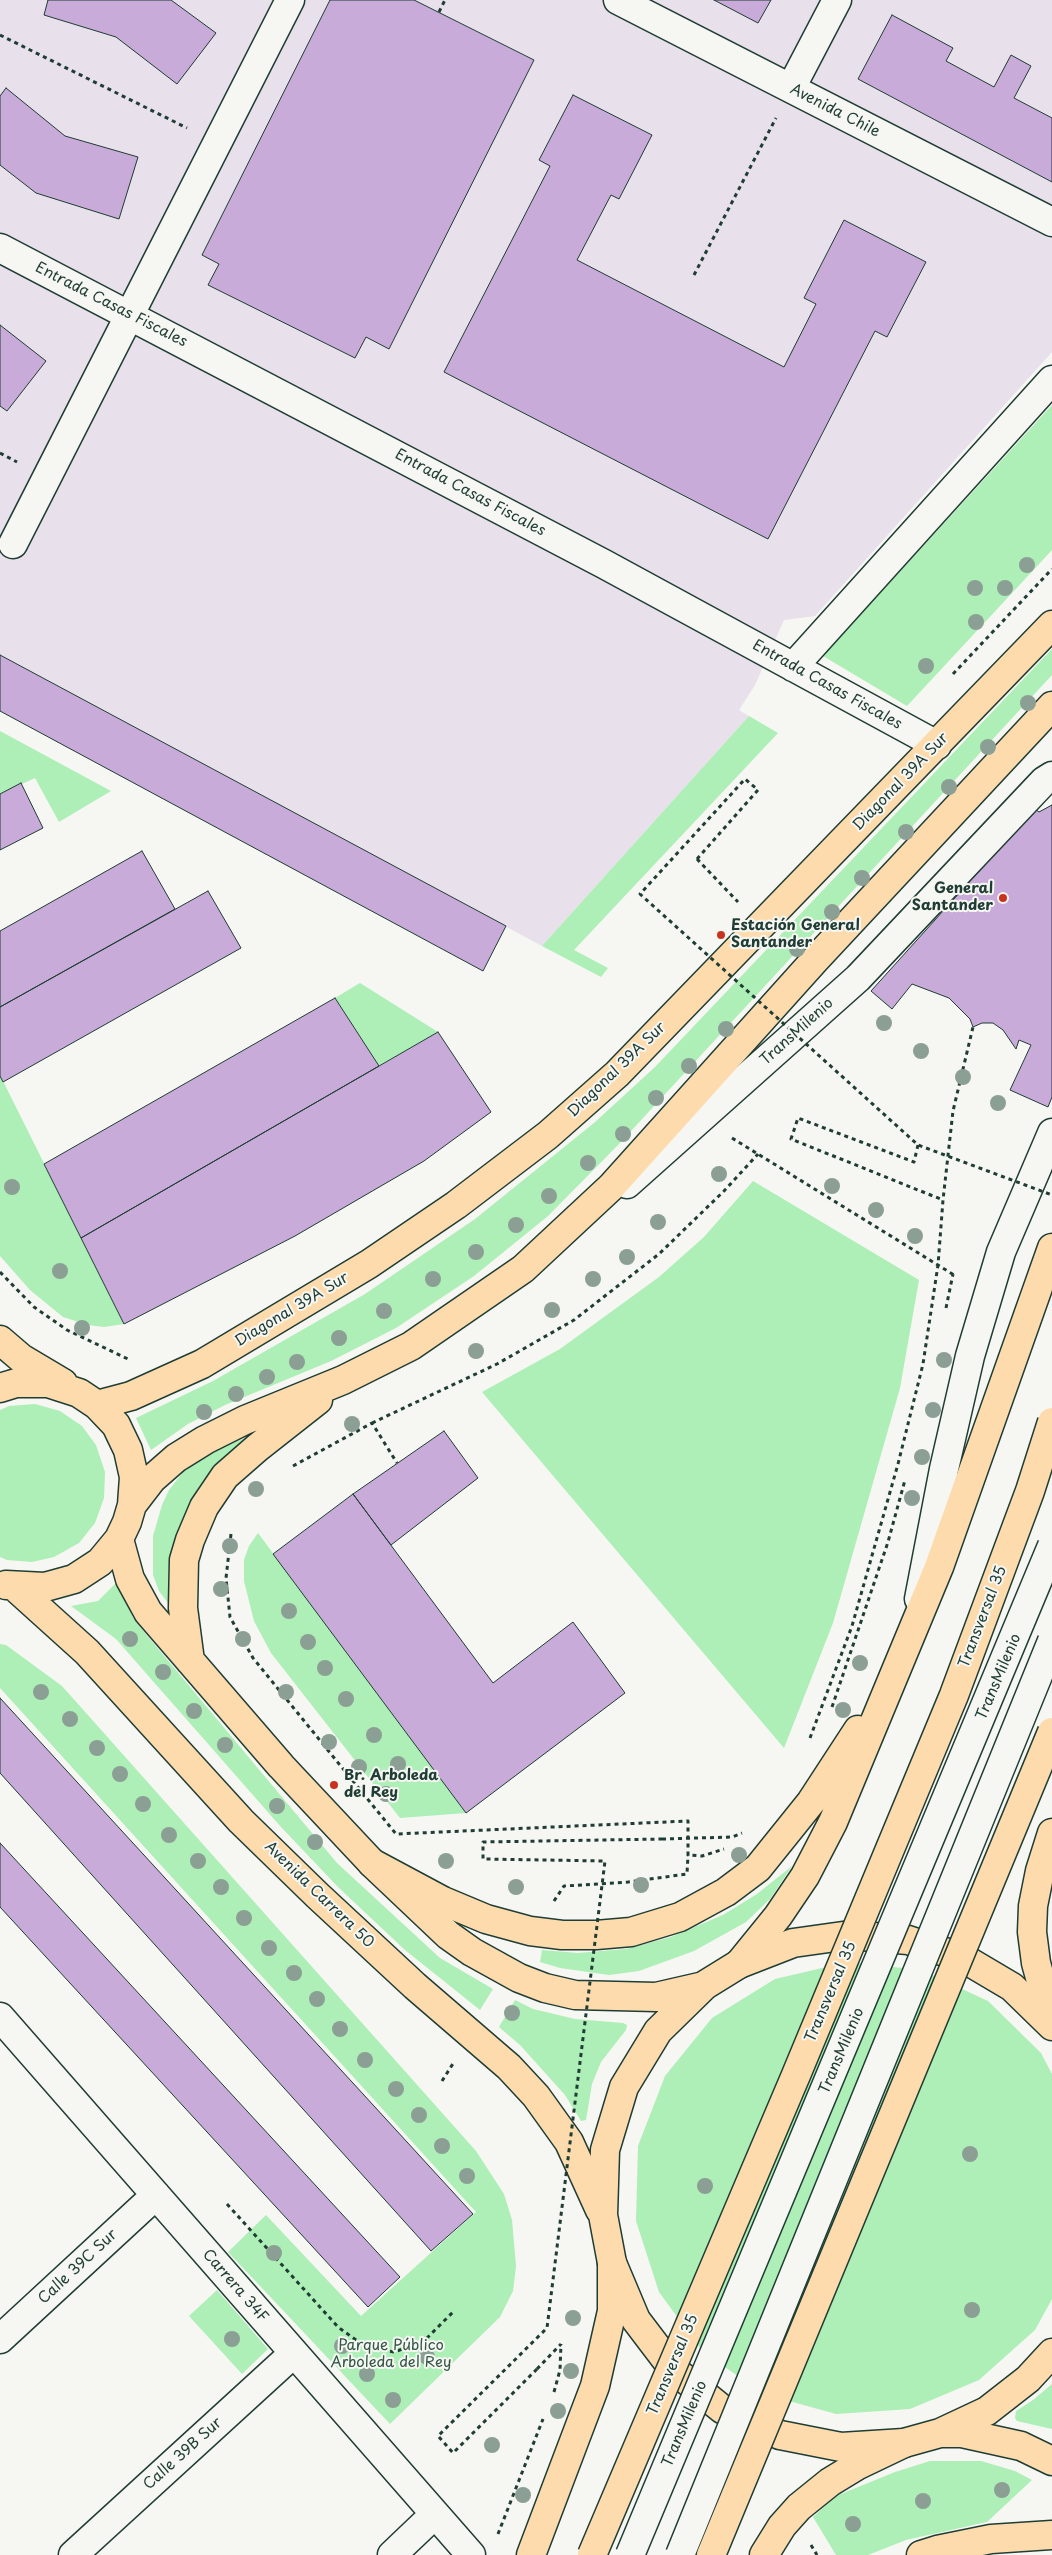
<!DOCTYPE html>
<meta charset="utf-8">
<style>
body{margin:0}
canvas{display:block;background:#f6f6f2}
</style>
<canvas width="1052" height="2555"></canvas>
<script>
const context = document.querySelector('canvas').getContext('2d');
context.lineJoin = 'round';
function fillPath(path, color) { context.fillStyle = color; context.fill(path, 'evenodd'); }
const poly = rows => new Path2D(rows.map(r => 'M' + r).join(''));
function trace(path, color, width, dash) { context.strokeStyle = color; context.lineWidth = width; context.lineCap = dash ? 'butt' : 'round'; context.setLineDash(dash || []); context.stroke(path); }
function label(font, color, halo, rows, align = 'center') {
  context.font = font + ' "Playpen Sans",sans-serif'; context.lineWidth = 4; context.setLineDash([]); context.textBaseline = 'middle'; context.strokeStyle = halo; context.fillStyle = color; for (const [text, x, y, turn = 0] of rows) {
    context.save(); context.translate(x, y); context.rotate((+turn || 0) * Math.PI / 180); context.textAlign = isNaN(turn) ? turn : align; if (halo) context.strokeText(text, 0, 0); context.fillText(text, 0, 0); context.restore();
  }
}
const built = poly([
 [0,0,1052,0,1052,352,815,616,784,620,755,685,739,710,749,716,542,946,0,655]
]);
const green = poly([
 [1052,405,1052,550,907,706,823,656],
 [1052,649,1052,675,619,1144,548,1216,474,1276,396,1328,331,1361,225,1405,188,1424,151,1450,136,1418,213,1381,365,1294,475,1219,594,1123,655,1067],
 [749,716,778,733,574,950,608,968,601,977,542,946],
 [0,731,111,791,59,822,35,778,0,794],
 [360,983,438,1032,379,1066,335,998],
 [0,1075,124,1324,104,1327,88,1325,63,1317,30,1290,0,1256],
 [753,1181,919,1280,900,1388,833,1623,784,1748,482,1392,560,1349,659,1277,704,1237],
 [35,1404,60,1411,82,1426,96,1445,105,1472,104,1498,95,1523,79,1543,54,1557,32,1562,7,1560,0,1557,0,1410,9,1406],
 [254,1434,234,1450,174,1611,159,1591,153,1575,153,1536,162,1505,169,1490,184,1471,203,1456],
 [258,1533,466,1813,400,1818,271,1653,254,1621,244,1581,244,1560,249,1546],
 [119,1580,132,1616,145,1633,337,1863,440,1958,493,1989,480,2010,405,1950,339,1888,281,1827,116,1639,71,1606,98,1601],
 [0,1644,6,1645,62,1686,476,2151,504,2194,512,2220,516,2266,513,2291,500,2317,390,2424,228,2252,266,2215,361,2316,476,2212,0,1688],
 [792,1866,770,1899,746,1922,694,1951,639,1971,609,1975,560,1968,540,1962,542,1950,578,1953,626,1949,671,1937,723,1915,757,1894],
 [848,1962,921,1970,988,2001,1041,2053,1052,2074,1052,2299,1035,2330,979,2380,910,2409,836,2414,764,2394,703,2352,659,2292,636,2221,638,2146,665,2076,712,2018,775,1979],
 [515,2000,533,2009,575,2019,623,2023,627,2025,626,2030,601,2062,592,2084,586,2120,581,2121,565,2095,520,2045,499,2027],
 [217,2290,268,2349,242,2374,189,2316],
 [1052,2384,1052,2429,1017,2421,1015,2418,1016,2411,1033,2400],
 [930,2461,981,2461,1015,2471,1032,2480,987,2522,906,2540,868,2555,836,2555,813,2517,836,2496,895,2472]
]);
const building = poly([
 [48,0,171,0,216,33,177,84,116,37,44,15,48,0],
 [330,0,414,0,534,60,389,349,366,337,355,358,208,285,219,264,202,255,330,0],
 [714,0,771,0,758,23,714,0],
 [892,15,953,48,946,61,994,87,1011,55,1031,66,1014,98,1052,118,1052,182,858,79,892,15],
 [6,88,65,136,138,157,119,219,36,193,0,165,0,96,6,88],
 [573,95,652,135,619,199,611,195,577,260,784,367,816,304,804,298,844,220,926,262,887,337,875,331,768,539,444,372,550,166,539,160,573,95],
 [0,325,46,361,7,411,0,406,0,325],
 [0,655,506,926,483,971,0,711,0,655],
 [21,783,43,828,0,850,0,794,21,783],
 [1052,805,1052,1097,1048,1107,1010,1090,1031,1045,1019,1040,1016,1049,1003,1030,993,1023,982,1023,973,1027,970,1019,949,998,912,984,892,1009,871,991,1035,809,1039,812,1052,805],
 [142,851,175,909,0,1007,0,931,142,851],
 [208,891,241,948,3,1082,0,1076,0,1007,208,891],
 [335,998,379,1066,81,1238,44,1164,335,998],
 [438,1032,491,1112,424,1161,295,1236,124,1324,81,1238,438,1032],
 [444,1431,478,1478,391,1545,353,1494,444,1431],
 [353,1494,493,1683,573,1622,625,1693,466,1813,273,1554,353,1494],
 [0,1698,473,2214,431,2251,0,1773,0,1698],
 [0,1843,400,2277,368,2307,0,1907,0,1843]
]);
const path = poly([
 [439,12,445,0],
 [0,35,187,128],
 [694,275,776,118],
 [0,453,17,462],
 [953,674,1052,569],
 [697,859,738,902],
 [732,1138,954,1275],
 [918,1145,914,1162,798,1118,791,1139,943,1200],
 [0,1272,34,1307,67,1330,128,1359],
 [946,1308,953,1274],
 [372,1423,497,1364,574,1320,659,1254,724,1191,758,1154],
 [293,1466,372,1423,397,1463],
 [231,1534,226,1578,230,1617,253,1658,396,1834,688,1821,688,1855,702,1856,724,1849],
 [832,1707,888,1542,905,1480],
 [810,1738,852,1626,898,1464,923,1364,938,1265,943,1200,953,1111,973,1027],
 [662,1839,732,1837,742,1833],
 [554,1901,564,1886,628,1882,687,1874,688,1855],
 [442,2081,454,2062],
 [227,2204,338,2327,356,2340,373,2348,394,2352,423,2342,455,2310],
 [537,2369,561,2344],
 [554,2392,560,2370,561,2344],
 [498,2534,543,2419],
 [811,2545,817,2555]
]);
const minor = poly([
 [618,0,1052,222],
 [791,88,837,0],
 [0,248,604,564,937,745],
 [13,544,290,0],
 [793,667,1052,380],
 [627,1184,858,978,1044,781,1052,776],
 [919,1599,944,1469,970,1356,1001,1252,1052,1133],
 [0,2017,471,2555],
 [0,2339,156,2195],
 [73,2555,294,2353],
 [392,2555,435,2514]
]);
const major = poly([
 [0,1340,21,1358,63,1383],
 [0,1388,16,1383,48,1383,79,1393,97,1405,116,1425,128,1450,134,1477,132,1505,127,1522,119,1539,100,1562,74,1579,45,1587,6,1585],
 [97,1405,131,1396,202,1364,369,1264,456,1205,548,1135,617,1074,1052,625],
 [132,1505,152,1479,176,1458,205,1440,245,1420,343,1380,411,1346,523,1269,611,1187,815,960,1052,706],
 [119,1539,130,1579,148,1612,281,1766,372,1863,448,1935,472,1952,519,1978,545,1988,575,1995,656,1997,704,1986],
 [15,1587,87,1652,241,1821,317,1895,415,1986,509,2067,536,2096,569,2142,600,2210],
 [190,1661,183,1608,184,1560,190,1540,204,1507,225,1476,257,1448,318,1400],
 [1052,2026,1012,1987,963,1958,908,1940,850,1935,793,1943,739,1964,705,1985,658,2031,624,2087,605,2150,603,2215,612,2263,636,2320,674,2370,722,2409,780,2435,841,2447,904,2443,940,2433,987,2411,1028,2379,1052,2353],
 [941,2433,962,2433,1021,2446,1052,2461]
]);
const highway = poly([
 [1052,1833,1040,1871,1033,1906,1032,1932,1036,1963,1052,2021],
 [372,1863,443,1901,486,1919,530,1931,562,1935,596,1935,631,1932,680,1917,726,1892,758,1868,811,1802,858,1730],
 [739,1964,778,1916,805,1876,833,1822,939,1567,1052,1248],
 [531,2555,595,2386,612,2311,612,2263],
 [764,2555,782,2526,799,2507,830,2482,858,2465,904,2443],
 [921,2555,937,2550,991,2539,1052,2535]
]);
const pathBridge = poly([
 [697,859,758,790,745,779,640,894,918,1145,1052,1195],
 [537,2369,453,2453,438,2436,547,2328,605,1861,483,1859,483,1842,662,1839]
]);
const minorBridge = poly([
 [630,2555,1052,1546],
 [680,2555,1052,1641]
]);
const highwayBridge = poly([
 [592,2555,796,2075,954,1695,1030,1491,1052,1422],
 [711,2555,1052,1732]
]);
const trees = [
 [1027,565],
 [975,588],
 [1005,588],
 [976,622],
 [926,666],
 [1028,703],
 [988,747],
 [949,787],
 [906,832],
 [862,878],
 [832,912],
 [797,949],
 [884,1023],
 [726,1029],
 [921,1051],
 [689,1066],
 [963,1077],
 [656,1098],
 [998,1103],
 [623,1134],
 [588,1163],
 [719,1174],
 [832,1186],
 [12,1187],
 [549,1196],
 [876,1210],
 [658,1222],
 [516,1225],
 [915,1236],
 [476,1252],
 [627,1257],
 [60,1271],
 [433,1279],
 [593,1279],
 [552,1310],
 [384,1311],
 [82,1328],
 [339,1338],
 [476,1351],
 [944,1360],
 [297,1362],
 [267,1377],
 [236,1394],
 [933,1410],
 [204,1412],
 [352,1424],
 [922,1457],
 [256,1489],
 [912,1498],
 [230,1546],
 [221,1589],
 [289,1611],
 [130,1639],
 [243,1639],
 [308,1642],
 [860,1663],
 [325,1668],
 [163,1672],
 [41,1692],
 [286,1692],
 [346,1699],
 [843,1710],
 [194,1711],
 [70,1719],
 [374,1735],
 [329,1742],
 [225,1745],
 [97,1748],
 [398,1764],
 [359,1767],
 [120,1774],
 [386,1794],
 [143,1804],
 [277,1806],
 [169,1835],
 [315,1842],
 [739,1855],
 [198,1861],
 [446,1861],
 [641,1885],
 [221,1887],
 [516,1887],
 [244,1918],
 [269,1948],
 [294,1973],
 [317,1999],
 [512,2013],
 [340,2029],
 [365,2060],
 [396,2089],
 [419,2115],
 [442,2146],
 [970,2154],
 [467,2176],
 [705,2186],
 [274,2253],
 [972,2310],
 [573,2318],
 [232,2339],
 [342,2346],
 [427,2357],
 [571,2371],
 [367,2374],
 [393,2400],
 [558,2411],
 [492,2445],
 [1002,2490],
 [523,2495],
 [923,2501],
 [853,2524]
];
const markers = [
 [1003,898,5,"#c8321e"],
 [721,935,5,"#c8321e"],
 [334,1785,5,"#c8321e"]
];
const streetNames = [
 ["Avenida Chile",835,111,27],
 ["Entrada Casas Fiscales",111,305,27],
 ["Entrada Casas Fiscales",470,493,28],
 ["Entrada Casas Fiscales",827,685,29],
 ["Diagonal 39A Sur",901,782,-46],
 ["TransMilenio",797,1032,-42],
 ["Diagonal 39A Sur",617,1070,-44],
 ["Diagonal 39A Sur",292,1310,-31],
 ["Transversal 35",983,1617,-69],
 ["TransMilenio",999,1677,-67],
 ["Avenida Carrera 50",319,1895,44],
 ["Transversal 35",831,1992,-67],
 ["TransMilenio",842,2051,-67],
 ["Calle 39C Sur",78,2267,-43],
 ["Carrera 34F",235,2286,49],
 ["Transversal 35",673,2365,-67],
 ["TransMilenio",685,2424,-67],
 ["Calle 39B Sur",183,2454,-42]
];
const poiNames = [
 ["General",993,889,"right"],
 ["Santander",993,906,"right"],
 ["Estación General",731,926],
 ["Santander",731,943],
 ["Br. Arboleda",344,1776],
 ["del Rey",344,1793]
];
const parkNames = [
 ["Parque Público",391,2346],
 ["Arboleda del Rey",391,2363]
];
fillPath(built, '#e8e0ea');
fillPath(green, '#adefb7');
fillPath(building, '#c8abd8');
trace(building, '#1f3d34', 1);
trace(minor, '#1f3d34', 31);
trace(major, '#1f3d34', 31);
trace(highway, '#1f3d34', 31);
trace(path, '#1f3d34', 3, [4, 4]);
trace(minor, '#f6f6f2', 28);
trace(major, '#fedbac', 28);
trace(highway, '#fedbac', 28);
trace(minorBridge, '#1f3d34', 31, []);
trace(highwayBridge, '#1f3d34', 31, []);
trace(pathBridge, '#1f3d34', 3, [4, 4]);
trace(minorBridge, '#f6f6f2', 28);
trace(highwayBridge, '#fedbac', 28);
context.fillStyle = '#8b9f94';
for (const [x, y] of trees) { context.beginPath(); context.arc(x, y, 8, 0, 2 * Math.PI); context.fill(); }
for (const [x, y, r, color] of markers) { const dot = new Path2D(); dot.arc(x, y, r, 0, 2 * Math.PI); context.fillStyle = color; context.fill(dot); trace(dot, '#f6f6f2', 2); }
label('15px', '#1f3d34', '#f6f6f2', streetNames);
label('bold 15px', '#1f3d34', '#f6f6f2', poiNames, 'left');
label('15px', '#345848', '#f6f6f2', parkNames);
</script>
